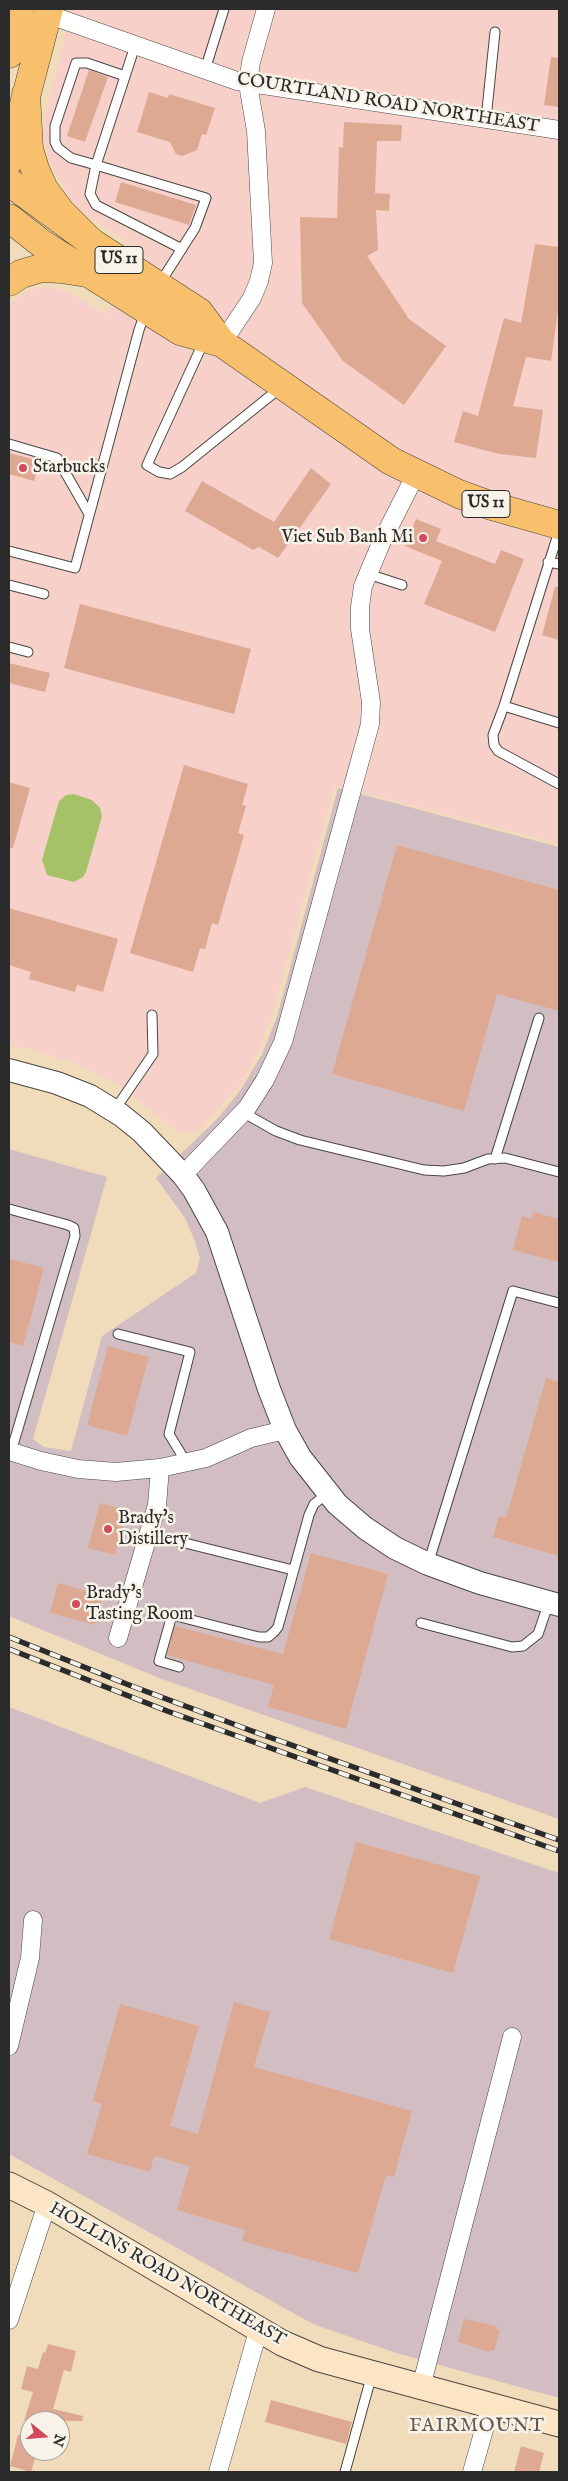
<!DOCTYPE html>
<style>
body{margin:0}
#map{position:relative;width:568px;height:2481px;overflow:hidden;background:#f0dcbb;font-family:"IM FELL English",serif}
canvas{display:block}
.frame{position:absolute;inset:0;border:10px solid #2b2b2b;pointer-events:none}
.north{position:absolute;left:20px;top:2411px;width:50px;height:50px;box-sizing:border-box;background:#f7f3e8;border:1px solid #a5a39c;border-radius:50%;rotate:107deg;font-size:14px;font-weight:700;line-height:20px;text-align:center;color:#2b2b2b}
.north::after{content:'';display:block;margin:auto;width:18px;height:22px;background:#d1495b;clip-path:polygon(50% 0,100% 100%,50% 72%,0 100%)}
</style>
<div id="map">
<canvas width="568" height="2481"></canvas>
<div class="frame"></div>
<div class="north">N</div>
</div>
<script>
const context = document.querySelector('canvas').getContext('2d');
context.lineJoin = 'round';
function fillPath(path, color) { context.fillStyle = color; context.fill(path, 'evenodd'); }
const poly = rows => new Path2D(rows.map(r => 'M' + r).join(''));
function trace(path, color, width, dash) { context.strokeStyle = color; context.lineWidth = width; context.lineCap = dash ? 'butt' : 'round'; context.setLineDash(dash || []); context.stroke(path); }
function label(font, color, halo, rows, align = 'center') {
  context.font = font + ' "IM FELL English",serif'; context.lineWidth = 5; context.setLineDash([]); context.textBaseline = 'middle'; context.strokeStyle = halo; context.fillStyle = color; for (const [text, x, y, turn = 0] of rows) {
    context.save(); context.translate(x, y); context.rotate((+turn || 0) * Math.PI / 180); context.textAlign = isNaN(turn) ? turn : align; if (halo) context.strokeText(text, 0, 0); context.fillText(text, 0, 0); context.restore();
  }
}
const built = poly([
 [71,9,559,9,559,844,335,785,272,1016,258,1053,239,1086,199,1130,191,1133,176,1131,118,1084,71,1062,33,1050,9,1045,9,304,20,295,34,289,50,287,65,291,105,314,143,252,85,215,70,200,48,159,43,132,45,117]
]);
const industrial = poly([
 [338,788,559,847,559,1819,159,1678,9,1616,9,1149,107,1177,33,1439,44,1447,71,1451,102,1336,196,1273,200,1258,194,1239,185,1218,156,1178,218,1118,242,1088,262,1054,277,1017],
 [9,1707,260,1803,305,1787,559,1873,559,2398,396,2353,313,2324,9,2154]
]);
const green = poly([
 [74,794,92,800,100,808,102,816,86,872,83,877,74,882,47,875,42,860,59,801,66,795]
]);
const building = poly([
 [551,57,559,58,559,107,544,105],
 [89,70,108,77,85,142,67,136],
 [149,92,168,98,169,94,215,108,206,135,202,134,197,150,182,156,176,154,170,142,137,132],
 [344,122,402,125,401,141,377,141,375,193,390,194,389,211,376,210,378,250,367,256,409,319,446,346,404,405,343,361,302,303,300,217,337,218,339,147,343,148],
 [121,182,196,205,189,225,115,202],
 [535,244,559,247,559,304,551,361,526,357,513,406,543,410,536,458,499,454,454,442,463,411,478,416,504,318,521,323],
 [9,453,40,461,34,481,9,474],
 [311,468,331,484,278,558,259,547,253,550,185,511,202,481,274,522],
 [416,519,441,529,436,541,495,564,501,550,524,559,495,632,424,604,442,561,405,546],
 [555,587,559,587,559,640,542,635],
 [80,604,251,649,234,714,64,668],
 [9,663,50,673,45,692,9,683],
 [184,765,248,784,242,805,246,806,238,833,244,835,218,925,212,923,205,949,200,948,193,972,130,953],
 [9,782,30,788,13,848,9,848],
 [397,845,559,890,559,1011,497,994,464,1111,332,1074],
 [9,908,118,939,103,992,77,985,75,992,29,979,31,972,9,965],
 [533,1212,559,1219,559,1262,513,1250,522,1216,532,1219],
 [9,1259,44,1268,23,1346,9,1342],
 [108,1346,149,1357,127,1436,87,1425],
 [546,1378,559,1382,559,1556,493,1537,499,1516,506,1518],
 [100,1503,127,1510,115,1555,88,1548],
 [311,1553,388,1574,346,1729,268,1707,274,1685,167,1655,175,1626,283,1654],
 [58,1583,103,1596,95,1625,50,1613],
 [356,1842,480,1876,453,1973,329,1939],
 [234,2002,270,2012,254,2067,412,2111,394,2177,386,2175,358,2273,242,2241,245,2230,177,2210,190,2166,154,2156,150,2172,87,2154,102,2104,93,2101,120,2004,199,2026,170,2126,198,2134],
 [464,2319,497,2326,496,2329,500,2330,494,2351,490,2350,490,2352,458,2342],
 [48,2344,76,2351,71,2372,64,2370,53,2409,83,2416,82,2421,24,2421,33,2392,21,2389,27,2366,38,2369,43,2352,45,2353],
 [271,2400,352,2422,346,2444,265,2422],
 [18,2435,30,2438,30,2451,37,2451,31,2472,10,2466],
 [521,2446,544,2453,539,2472,514,2472]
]);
const service = poly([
 [135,46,96,165,206,198,195,228,160,283],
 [205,70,224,9],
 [125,76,87,63,76,63,55,126,55,142,58,148,71,158,96,165,90,194,96,205,182,249],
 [486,119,495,32],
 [204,341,147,465,159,472,170,474,182,467,280,388],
 [9,444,57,458,89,514],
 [559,531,504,706,559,723],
 [9,551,75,568,139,330,145,313],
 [548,562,559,564],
 [368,574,402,585],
 [9,585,44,594],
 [9,647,28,652],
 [504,706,493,735,494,745,498,751,559,784],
 [114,1111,153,1054,152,1015],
 [244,1113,276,1131,300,1140,424,1170,444,1171,464,1168,488,1159,505,1158,559,1172],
 [495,1159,539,1018],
 [9,1209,68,1225,74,1228,75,1236,11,1452],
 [118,1334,190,1352,169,1434,186,1462],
 [177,1541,293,1570],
 [428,1564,513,1291,559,1303],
 [421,1623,512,1647,523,1646,538,1634,549,1602],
 [179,1667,159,1661,172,1615,259,1637,268,1637,274,1632,278,1627,309,1515,314,1504,328,1493],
 [345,2472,372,2374]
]);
const minor = poly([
 [47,14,237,81,559,130],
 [222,343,252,298,259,281,263,263,256,131,248,84,251,62,266,9],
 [183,1175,247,1108,265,1080,283,1042,370,724,371,702,360,629,360,607,363,586,382,541,416,474],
 [9,1451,41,1461,78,1469,116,1472,160,1468,206,1458,251,1438,285,1430],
 [118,1638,157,1505,160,1468],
 [9,2046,30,1958,33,1920],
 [9,2320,47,2204],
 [421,2387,512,2037],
 [218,2472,258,2331],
 [472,2472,491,2405]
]);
const tertiary = poly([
 [9,1070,57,1083,90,1096,121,1115,142,1132,183,1175,194,1190,217,1232,269,1389,285,1430,300,1457,337,1504,365,1528,395,1548,428,1564,480,1583,559,1605]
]);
const secondary = poly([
 [9,2185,47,2204,282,2343,319,2359,559,2424]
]);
const primary = poly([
 [9,182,91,242,199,312,222,343],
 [9,218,41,243,180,331,222,343,391,461,459,494,492,506,559,525]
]);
const trunk = poly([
 [9,54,20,9],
 [26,94,29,149,35,169,44,189,61,212,91,242],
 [9,161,49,9],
 [9,282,21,274,41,268,61,269,87,273]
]);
const rail = poly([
 [9,1637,129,1685,252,1731,559,1840],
 [9,1649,167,1711,559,1851]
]);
const markers = [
 [23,468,5,"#d1495b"],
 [423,538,5,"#d1495b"],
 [108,1529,5,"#d1495b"],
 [76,1604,5,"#d1495b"]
];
const shields = [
 [119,260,48],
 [486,504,48]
];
const shieldNames = [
 ["US 11",119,260],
 ["US 11",486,504]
];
const streetNames = [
 ["COURTLAND ROAD NORTHEAST",388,104,9],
 ["HOLLINS ROAD NORTHEAST",167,2275,30]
];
const poiNames = [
 ["Starbucks",33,468],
 ["Viet Sub Banh Mi",413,538,"right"],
 ["Brady's",118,1519],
 ["Distillery",118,1540],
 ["Brady's",86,1594],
 ["Tasting Room",86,1615]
];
const neighbourhoodNames = [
 ["FAIRMOUNT",477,2427]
];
fillPath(built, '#f7d0ca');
fillPath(industrial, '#d2bec2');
fillPath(green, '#a5c269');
fillPath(building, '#dda992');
trace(service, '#494641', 11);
trace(minor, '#494641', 19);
trace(tertiary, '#494641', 24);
trace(secondary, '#494641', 27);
trace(primary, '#494641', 29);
trace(trunk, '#494641', 29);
trace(service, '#fff', 9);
trace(minor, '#fff', 18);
trace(tertiary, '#fff', 22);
trace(secondary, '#fce5c4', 25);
trace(primary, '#f8bf6c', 28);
trace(trunk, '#f8bf6c', 28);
trace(rail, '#2b2b2b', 5.5);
trace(rail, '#f7f3e8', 4, [11]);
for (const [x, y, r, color] of markers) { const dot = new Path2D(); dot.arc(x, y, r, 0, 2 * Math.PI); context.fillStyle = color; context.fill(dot); trace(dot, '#f7f3e8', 2); }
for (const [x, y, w] of shields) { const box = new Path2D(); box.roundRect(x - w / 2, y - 13.5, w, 27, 4); context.fillStyle = '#f7f3e8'; context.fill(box); trace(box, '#2b2b2b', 1); }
label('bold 16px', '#2b2b2b', null, shieldNames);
label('18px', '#2b2b2b', '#f7f3e8', streetNames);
label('18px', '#2b2b2b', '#f7f3e8', poiNames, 'left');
context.letterSpacing = '1px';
label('19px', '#69574f', '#f7f3e8', neighbourhoodNames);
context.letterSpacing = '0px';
</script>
